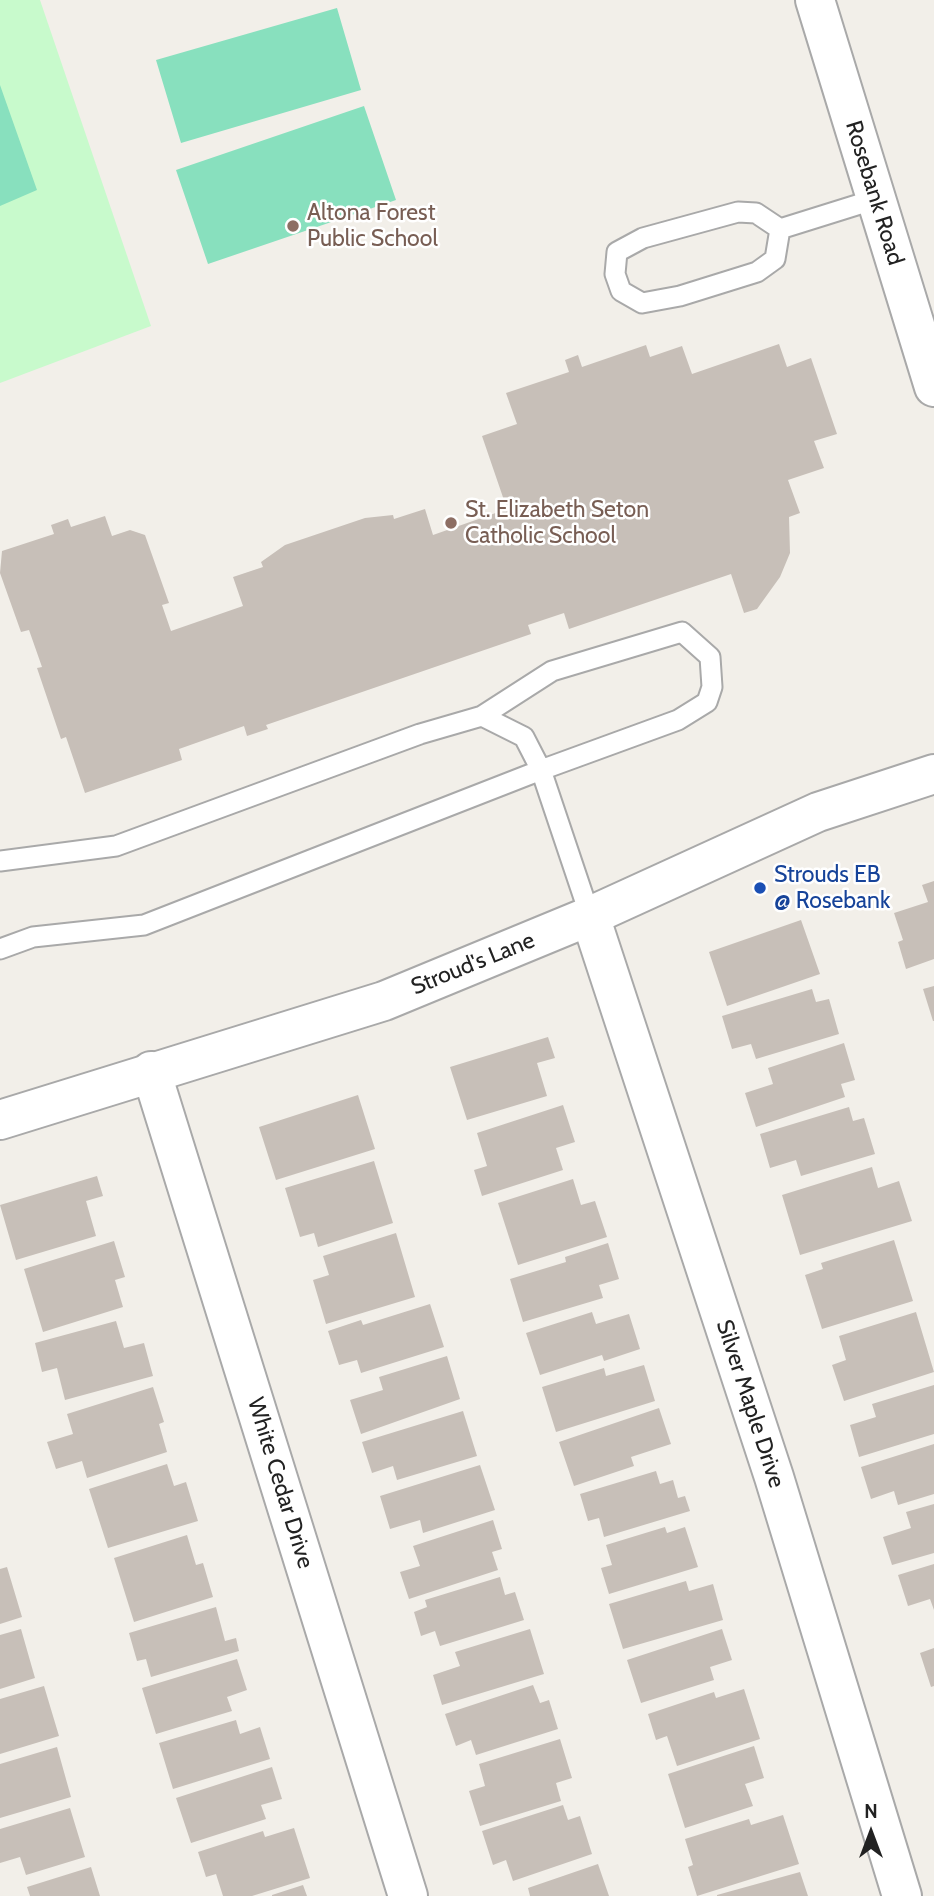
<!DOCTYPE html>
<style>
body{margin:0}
#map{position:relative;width:934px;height:1896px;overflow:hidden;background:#f2efe9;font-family:Cabin,sans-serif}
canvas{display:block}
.north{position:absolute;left:836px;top:1798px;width:70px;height:70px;-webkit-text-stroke:5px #fff;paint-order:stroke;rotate:0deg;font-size:19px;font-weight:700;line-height:28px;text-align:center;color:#222}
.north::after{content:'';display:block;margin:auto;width:24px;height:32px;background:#222;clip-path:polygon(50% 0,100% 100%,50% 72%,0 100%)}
</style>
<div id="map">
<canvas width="934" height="1896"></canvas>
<div class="north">N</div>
</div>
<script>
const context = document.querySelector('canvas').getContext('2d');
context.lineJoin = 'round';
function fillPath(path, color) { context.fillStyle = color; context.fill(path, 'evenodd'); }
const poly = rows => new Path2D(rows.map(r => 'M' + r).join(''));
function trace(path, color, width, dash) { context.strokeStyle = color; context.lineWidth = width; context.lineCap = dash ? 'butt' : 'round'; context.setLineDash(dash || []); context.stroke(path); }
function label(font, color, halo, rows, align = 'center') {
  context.font = font + ' Cabin,sans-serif'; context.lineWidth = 5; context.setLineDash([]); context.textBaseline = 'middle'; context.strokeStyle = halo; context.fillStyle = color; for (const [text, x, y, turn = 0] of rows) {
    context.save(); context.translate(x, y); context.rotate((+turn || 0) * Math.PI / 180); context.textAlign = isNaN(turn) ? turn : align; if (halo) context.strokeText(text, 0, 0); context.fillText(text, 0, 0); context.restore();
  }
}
const park = poly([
 [0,0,40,0,151,326,0,383]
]);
const pitch = poly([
 [337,8,361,90,181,143,156,60],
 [0,85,37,190,0,206],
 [364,106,396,200,208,264,176,170]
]);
const building = poly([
 [779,344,787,367,811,358,837,434,814,441,824,468,788,480,800,513,789,517,790,553,780,577,757,609,744,613,731,574,569,629,564,613,528,625,531,634,266,725,268,729,247,736,244,726,179,749,182,760,85,793,66,737,61,739,37,668,42,667,29,630,21,632,0,573,2,551,54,534,51,525,68,519,71,527,105,516,112,536,130,530,145,535,169,603,162,605,171,631,243,606,233,577,263,567,261,562,285,545,365,518,393,515,394,519,425,509,433,535,507,509,482,436,517,424,506,393,569,372,565,360,578,355,582,367,646,345,650,357,682,346,692,374],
 [934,881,934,959,906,969,898,942,903,940,894,913,928,902,922,885],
 [801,920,820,974,727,1006,709,952],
 [934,986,934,1021,933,1021,923,989],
 [812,989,816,1002,829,999,839,1034,756,1059,751,1044,732,1049,722,1016],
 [548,1037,555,1058,537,1063,547,1096,467,1120,450,1067],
 [844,1043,855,1080,841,1084,845,1097,756,1127,745,1093,773,1084,768,1068],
 [358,1095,375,1149,276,1180,259,1127],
 [563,1105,575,1142,556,1148,563,1170,482,1196,474,1170,487,1166,477,1133],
 [849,1107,853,1121,864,1118,875,1154,801,1176,796,1160,770,1168,760,1134],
 [374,1161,393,1223,318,1247,314,1233,300,1237,285,1188],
 [872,1167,878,1188,899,1181,912,1221,800,1255,782,1195],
 [97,1176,103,1196,86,1201,96,1236,16,1260,0,1205],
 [573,1179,581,1205,595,1201,607,1237,518,1265,498,1203],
 [396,1233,415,1297,326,1324,313,1280,329,1275,323,1256],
 [894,1240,913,1301,822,1329,805,1275,823,1269,821,1263],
 [114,1241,125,1277,115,1280,123,1307,43,1332,24,1269],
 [608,1243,619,1279,599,1285,603,1298,523,1322,510,1279,566,1262,565,1257],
 [430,1304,444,1347,361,1373,357,1360,339,1365,328,1331,361,1320,363,1325],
 [592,1312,596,1324,629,1314,640,1349,604,1361,602,1355,540,1375,526,1333],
 [916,1312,934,1372,844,1401,832,1365,846,1360,839,1336],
 [116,1321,124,1348,144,1343,153,1376,65,1400,57,1368,42,1372,35,1343],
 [447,1356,460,1399,361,1434,350,1400,383,1390,379,1377],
 [644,1365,655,1401,556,1432,542,1387,604,1368,606,1376],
 [934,1385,934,1434,859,1457,850,1425,876,1417,872,1404],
 [153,1387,164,1422,159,1424,167,1452,87,1478,82,1461,56,1469,47,1442,73,1434,67,1414],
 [659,1408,671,1444,631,1457,634,1466,574,1486,559,1442],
 [463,1411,477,1456,397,1480,393,1466,372,1473,362,1442],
 [934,1444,934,1494,898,1505,894,1491,871,1499,861,1467],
 [167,1464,174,1486,186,1482,198,1521,108,1548,89,1489],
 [480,1465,495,1510,423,1533,420,1520,390,1529,380,1496],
 [656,1471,660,1484,673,1480,678,1498,685,1496,690,1511,604,1537,599,1518,588,1521,580,1494],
 [934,1504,934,1553,892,1565,883,1537,911,1528,906,1512],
 [493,1520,502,1549,492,1552,498,1570,409,1599,400,1572,420,1566,413,1546],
 [665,1527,667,1533,685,1527,698,1567,609,1594,601,1568,612,1565,606,1545],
 [187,1535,196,1565,203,1563,213,1597,134,1622,114,1558],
 [934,1564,934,1610,930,1599,908,1606,898,1575],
 [7,1567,22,1617,0,1624,0,1569],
 [500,1577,505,1595,515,1592,524,1620,440,1646,435,1631,421,1636,414,1612,427,1607,425,1600],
 [686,1581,689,1591,713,1584,723,1620,623,1649,609,1604],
 [216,1607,225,1641,236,1638,239,1651,151,1677,146,1659,137,1661,129,1633],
 [21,1629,35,1678,0,1689,0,1635],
 [530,1629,544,1674,442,1705,433,1675,460,1666,455,1652],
 [722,1629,732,1660,710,1667,714,1680,641,1703,627,1660],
 [934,1648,934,1686,931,1687,920,1653],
 [237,1659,247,1690,227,1697,232,1711,156,1734,142,1688],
 [533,1685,540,1703,549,1700,558,1729,476,1755,471,1740,456,1746,445,1714],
 [44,1686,59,1736,0,1754,0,1699],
 [744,1689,760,1739,677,1766,667,1736,656,1740,648,1714,714,1692,716,1698],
 [236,1720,240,1734,260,1727,270,1759,173,1789,159,1743],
 [560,1739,572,1778,556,1783,561,1801,480,1826,469,1791,485,1786,479,1764],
 [754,1746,764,1778,745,1784,753,1806,685,1828,668,1774],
 [57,1747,71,1797,0,1818,0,1764],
 [272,1767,282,1799,261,1805,266,1819,191,1843,176,1798],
 [563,1805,568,1820,580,1816,592,1854,513,1881,506,1860,493,1865,482,1831],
 [70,1808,85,1857,26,1875,20,1857,0,1863,0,1829],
 [783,1815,799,1864,697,1896,688,1867,693,1865,685,1839,749,1819,751,1825],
 [294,1828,310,1878,252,1896,223,1896,216,1874,206,1877,198,1852,263,1831,265,1837],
 [598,1864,609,1896,530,1896,528,1888],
 [91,1867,100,1896,30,1896,27,1887],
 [800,1872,808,1896,717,1896,717,1895],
 [303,1885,307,1896,272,1896,272,1895]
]);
const service = poly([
 [780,229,775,259,757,272,680,296,642,303,621,291,615,274,617,252,643,238,738,212,756,213,780,229,876,199],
 [0,861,116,846,420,734,482,716,524,737,541,770,590,916],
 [0,949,33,937,144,925,541,770,678,720,707,702,712,687,710,657,682,632,552,671,482,716]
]);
const minor = poly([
 [590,916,774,1477,902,1896],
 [151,1071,408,1896]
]);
const tertiary = poly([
 [815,0,934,387],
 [0,1120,384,1001,590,916,818,812,934,774]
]);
const markers = [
 [293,226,7,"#8d6e63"],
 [451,523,7,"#8d6e63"],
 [760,888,7,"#1a4fb4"]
];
const streetNames = [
 ["Rosebank Road",874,193,73],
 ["Stroud's Lane",473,964,-22],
 ["Silver Maple Drive",750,1404,72],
 ["White Cedar Drive",280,1483,73]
];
const educationNames = [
 ["Altona Forest",307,213],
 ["Public School",307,239],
 ["St. Elizabeth Seton",465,510],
 ["Catholic School",465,536]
];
const transitNames = [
 ["Strouds EB",774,875],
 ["@ Rosebank",774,901]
];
fillPath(park, '#c8facc');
fillPath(pitch, '#88e0be');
fillPath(building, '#c7bfb8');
trace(service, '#a9a9a9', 23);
trace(minor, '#a9a9a9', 42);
trace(tertiary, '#a9a9a9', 42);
trace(service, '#fff', 19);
trace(minor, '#fff', 38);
trace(tertiary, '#fff', 38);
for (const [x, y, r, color] of markers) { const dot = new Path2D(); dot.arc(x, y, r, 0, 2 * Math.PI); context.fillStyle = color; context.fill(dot); trace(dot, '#fff', 2.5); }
label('23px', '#222', '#fff', streetNames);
label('23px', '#785e54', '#fff', educationNames, 'left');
label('23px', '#164399', '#fff', transitNames, 'left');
</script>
